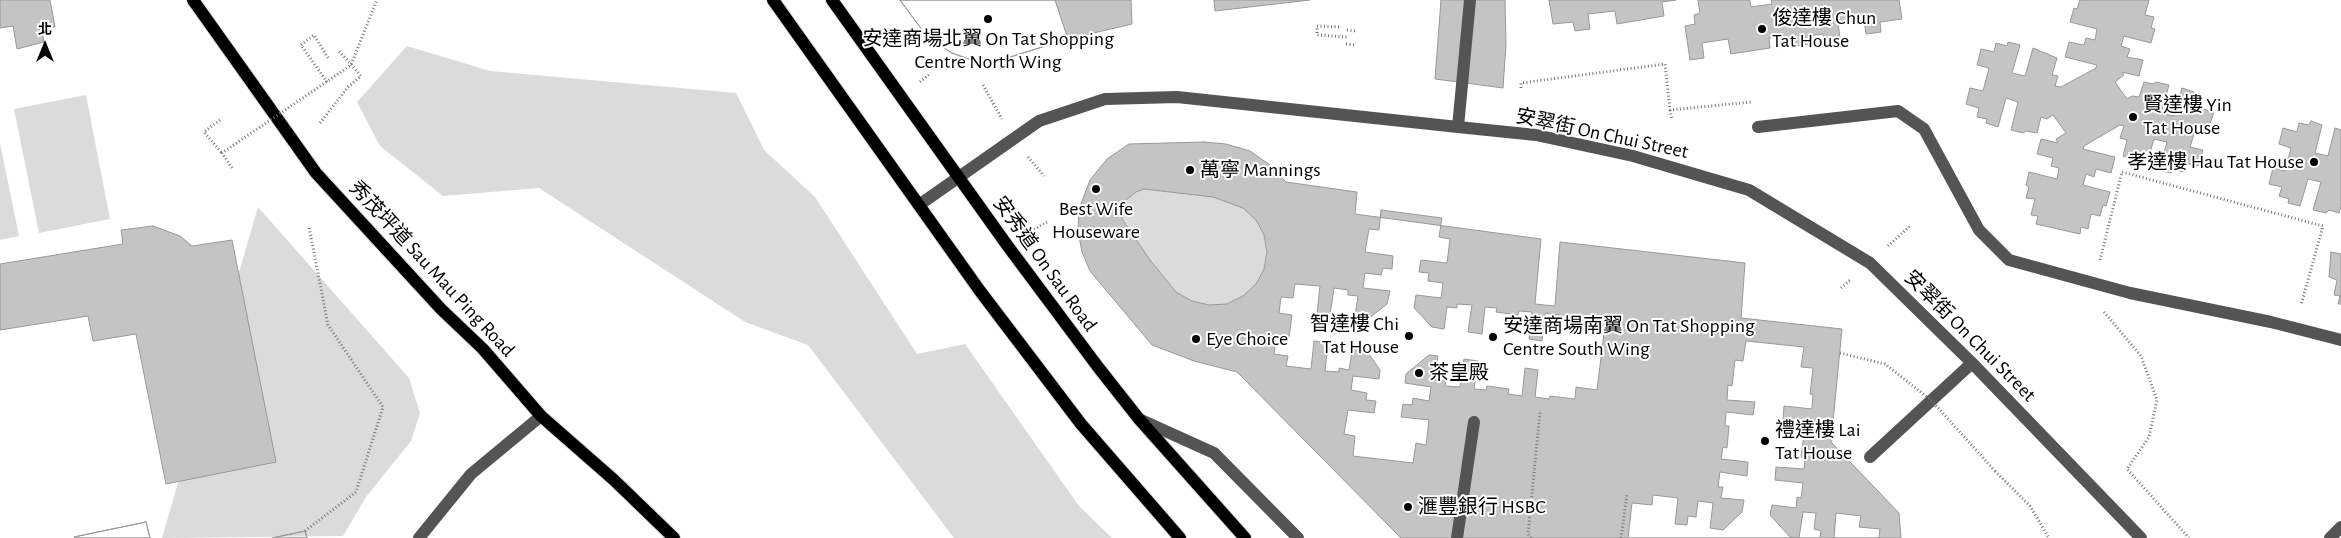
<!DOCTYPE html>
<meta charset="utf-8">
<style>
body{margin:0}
#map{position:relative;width:2341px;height:538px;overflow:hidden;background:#fff;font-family:"Alegreya Sans","Noto Sans TC",sans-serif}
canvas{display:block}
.north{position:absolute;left:20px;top:20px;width:50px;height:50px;-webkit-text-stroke:4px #fff;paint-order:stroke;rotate:0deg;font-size:14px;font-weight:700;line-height:20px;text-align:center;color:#000}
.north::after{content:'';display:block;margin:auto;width:18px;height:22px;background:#000;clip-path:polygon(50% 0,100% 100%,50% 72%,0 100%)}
</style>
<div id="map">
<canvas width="2341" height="538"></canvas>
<div class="north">北</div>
</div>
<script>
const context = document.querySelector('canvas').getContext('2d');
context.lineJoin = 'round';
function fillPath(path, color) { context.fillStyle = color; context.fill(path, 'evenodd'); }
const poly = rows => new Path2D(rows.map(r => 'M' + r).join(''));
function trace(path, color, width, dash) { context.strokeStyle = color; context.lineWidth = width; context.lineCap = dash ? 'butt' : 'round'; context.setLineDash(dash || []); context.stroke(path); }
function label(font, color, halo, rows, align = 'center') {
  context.font = font + ' "Alegreya Sans","Noto Sans TC",sans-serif'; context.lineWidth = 4; context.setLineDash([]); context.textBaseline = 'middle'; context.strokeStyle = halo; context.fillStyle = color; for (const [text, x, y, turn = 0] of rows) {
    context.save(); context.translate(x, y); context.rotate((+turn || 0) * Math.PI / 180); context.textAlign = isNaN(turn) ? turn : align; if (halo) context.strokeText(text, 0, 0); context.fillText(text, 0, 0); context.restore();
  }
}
const green = poly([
 [407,46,490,71,736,93,764,150,815,197,917,354,965,344,1079,506,1112,538,954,538,808,345,745,322,539,188,443,196,380,146,357,102],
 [86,95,110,219,39,233,14,109],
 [0,143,19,236,0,240],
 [1144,189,1213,197,1243,208,1256,220,1264,235,1267,252,1264,269,1256,284,1243,296,1227,304,1209,305,1192,301,1176,292,1150,260,1122,219,1123,206,1126,200,1136,192],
 [258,207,409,378,420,413,411,441,366,497,343,536,162,538]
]);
const building = poly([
 [0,0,50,0,55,27,42,30,44,42,17,49,13,26,0,28,0,0],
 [900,0,1055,0,1068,39,1007,58,974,61,952,53,928,38,900,0],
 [900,0,1131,0,1132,24,1068,39,1007,58,974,61,952,53,928,38,900,0],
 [1214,0,1310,0,1215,11,1214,0],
 [1441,0,1505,0,1506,45,1503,88,1435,79,1441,0],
 [1549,0,1676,0,1662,2,1664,16,1617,24,1615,11,1588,14,1590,29,1575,31,1573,22,1553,24,1549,0],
 [1698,0,1750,0,1751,7,1772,4,1771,0,1899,0,1902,19,1880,22,1881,32,1866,34,1864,20,1838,23,1840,38,1824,41,1823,34,1808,36,1810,44,1782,48,1780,37,1769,38,1770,48,1731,54,1728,39,1702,43,1704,58,1690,60,1685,26,1695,24,1694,15,1700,13,1698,0],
 [2080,0,2149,0,2145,15,2154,17,2151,28,2155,29,2151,43,2124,36,2121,46,2130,49,2127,57,2143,60,2139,76,2122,72,2124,75,2115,82,2127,99,2132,96,2139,97,2144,82,2153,84,2156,82,2169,85,2161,113,2174,116,2182,88,2194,92,2193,96,2203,98,2200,108,2214,112,2209,127,2197,124,2190,147,2203,150,2198,166,2185,163,2183,172,2173,169,2171,173,2159,170,2167,142,2154,139,2146,166,2134,163,2133,159,2123,156,2127,140,2120,138,2124,126,2120,125,2084,146,2083,149,2115,157,2111,173,2096,169,2094,177,2086,174,2083,185,2110,192,2106,206,2103,205,2100,216,2091,214,2088,229,2081,227,2080,234,2036,224,2038,216,2031,215,2035,199,2026,198,2029,187,2026,185,2029,172,2057,179,2059,168,2051,166,2053,158,2037,154,2041,139,2058,143,2056,139,2066,133,2053,115,2047,119,2041,117,2037,133,2026,131,2023,133,2011,130,2018,102,2006,98,1998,127,1986,123,1987,119,1977,117,1979,108,1966,104,1970,88,1983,91,1989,68,1977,65,1981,49,1994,52,1996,43,2007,46,2008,42,2020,45,2012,73,2025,76,2033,48,2057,58,2052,75,2058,76,2055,86,2061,87,2096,68,2097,65,2065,57,2069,42,2084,45,2086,38,2095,40,2097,29,2070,22,2074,8,2077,9,2080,0],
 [2311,121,2322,125,2315,153,2328,156,2335,128,2341,130,2341,206,2339,213,2329,210,2326,213,2313,210,2321,182,2308,179,2300,206,2288,203,2289,199,2279,196,2282,187,2269,184,2273,168,2285,171,2291,148,2279,144,2283,128,2297,132,2299,123,2309,125,2311,121],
 [1204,142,1226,144,1250,151,1270,165,1286,182,1357,192,1355,214,1541,239,1535,304,1555,306,1560,242,1745,263,1741,318,1842,329,1831,442,1899,513,1901,538,1401,538,1237,372,1194,361,1152,345,1090,271,1082,252,1078,231,1079,209,1090,180,1107,159,1129,144,1204,142],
 [1144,189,1213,197,1243,208,1256,220,1264,235,1267,252,1264,269,1256,284,1243,296,1227,304,1209,305,1192,301,1176,292,1150,260,1122,219,1123,206,1126,200,1136,192,1144,189],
 [1381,210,1442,218,1439,237,1450,239,1447,263,1421,260,1419,272,1429,273,1428,281,1443,283,1441,298,1416,295,1414,308,1432,327,1444,329,1447,307,1457,308,1457,304,1472,305,1468,332,1482,334,1485,307,1497,308,1496,312,1518,315,1519,311,1532,312,1529,339,1542,341,1545,313,1560,315,1559,319,1584,322,1583,330,1604,333,1597,390,1576,387,1575,399,1550,396,1549,399,1535,397,1538,370,1525,368,1522,396,1508,394,1509,389,1487,386,1486,390,1474,389,1478,361,1464,359,1460,387,1445,386,1446,381,1435,380,1438,356,1429,355,1406,374,1405,383,1431,387,1429,401,1413,398,1412,405,1403,404,1401,417,1429,420,1426,445,1416,443,1413,463,1353,456,1355,436,1344,434,1348,410,1374,413,1376,401,1366,400,1367,393,1351,390,1353,376,1379,379,1380,370,1364,347,1353,346,1349,370,1339,368,1339,372,1325,371,1328,343,1314,341,1311,369,1286,366,1288,356,1274,354,1276,335,1289,337,1292,315,1279,313,1281,297,1293,298,1295,284,1320,286,1317,314,1330,315,1334,288,1348,290,1348,295,1358,296,1355,316,1368,319,1387,304,1390,291,1363,288,1365,273,1381,275,1383,268,1392,269,1393,256,1365,252,1369,229,1379,230,1381,210],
 [153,226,180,236,192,246,232,240,276,462,166,484,136,334,93,341,88,316,0,330,0,264,123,244,121,230,153,226],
 [2331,252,2341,254,2341,304,2338,304,2340,296,2334,295,2337,280,2329,277,2331,252],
 [1746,341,1804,347,1801,367,1813,368,1810,394,1813,394,1812,409,1784,406,1783,419,1810,422,1808,435,1804,434,1801,457,1805,457,1804,469,1776,467,1775,480,1803,483,1801,498,1797,497,1796,508,1772,505,1770,515,1790,537,1799,538,1628,538,1632,503,1652,505,1653,495,1678,498,1675,524,1687,525,1688,516,1696,517,1698,501,1713,503,1710,528,1723,530,1742,512,1744,500,1721,498,1723,487,1718,487,1720,472,1747,476,1748,462,1721,459,1723,447,1727,448,1729,426,1725,426,1726,412,1753,415,1755,402,1727,400,1728,385,1732,386,1735,360,1743,361,1746,341],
 [1803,512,1816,513,1814,529,1821,531,1820,538,1799,538,1803,512],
 [1836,513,1861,516,1859,527,1880,529,1879,538,1834,538,1836,513],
 [146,522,150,538,75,538,74,537,146,522],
 [146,522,150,538,75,538,74,537,146,522],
 [305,531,307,538,272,538,305,531],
 [305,531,307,538,272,538,305,531]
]);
const path = poly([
 [1339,27,1317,26,1317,35,1347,37],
 [1347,30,1356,31],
 [1346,44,1356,45],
 [327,82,301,45,314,35,328,58],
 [920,82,931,73],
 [983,85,1002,119],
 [1521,88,1521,83,1665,64,1670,110,1751,102],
 [1670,110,1672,120],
 [220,120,204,132,222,153],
 [320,123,348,87,361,76,339,51],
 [1028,157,1044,176],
 [1028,233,1047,222],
 [1888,246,1910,226],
 [2100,260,2122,172,2323,226,2301,305],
 [1841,288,1850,280],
 [2104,312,2141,356,2157,400,2149,437,2127,469,2189,538],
 [1995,471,2030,506,2049,538],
 [305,531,356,492,383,407,328,325,309,227],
 [1531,538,1528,534,1540,412],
 [1621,538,1627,494]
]);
const minor = poly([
 [1458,127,1470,0],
 [1758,127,1898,111,1924,129,1979,230,2009,260,2130,293,2271,322,2341,340],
 [919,205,1039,121,1105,99,1177,97,1458,127,1536,135,1633,156,1749,190,1870,263,1972,363,2141,538],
 [1141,420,1214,453,1298,538],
 [1870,457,1972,363],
 [419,538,471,474,541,416],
 [1457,538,1474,422],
 [2330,538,2341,527]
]);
const major = poly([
 [193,0,316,173,441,309,483,349,541,416,614,480,674,538],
 [773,0,980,291,1081,424,1180,538],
 [832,0,1007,245,1098,367,1139,419,1245,538]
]);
const pathBridge = poly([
 [232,168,222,153,351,65,377,0],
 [1840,353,1885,364,1931,400,1995,471]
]);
const markers = [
 [988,19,5,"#000"],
 [1762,29,5,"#000"],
 [2133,117,5,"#000"],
 [2314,162,5,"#000"],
 [1190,170,5,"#000"],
 [1096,189,5,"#000"],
 [1409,336,5,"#000"],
 [1493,337,5,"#000"],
 [1196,339,5,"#000"],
 [1419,373,5,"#000"],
 [1765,441,5,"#000"],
 [1408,507,5,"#000"]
];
const poiNames = [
 ["俊達樓 Chun",1772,18],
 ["Tat House",1772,41],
 ["安達商場北翼 On Tat Shopping",988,39,"center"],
 ["Centre North Wing",988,62,"center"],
 ["賢達樓 Yin",2143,105],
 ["Tat House",2143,128],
 ["孝達樓 Hau Tat House",2304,162,"right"],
 ["萬寧 Mannings",1200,170],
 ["Best Wife",1096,209,"center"],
 ["Houseware",1096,232,"center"],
 ["智達樓 Chi",1399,324,"right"],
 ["Tat House",1399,347,"right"],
 ["安達商場南翼 On Tat Shopping",1503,326],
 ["Centre South Wing",1503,349],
 ["Eye Choice",1206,339],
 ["茶皇殿",1429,373],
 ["禮達樓 Lai",1775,430],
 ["Tat House",1775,453],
 ["滙豐銀行 HSBC",1418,507]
];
const streetNames = [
 ["安翠街 On Chui Street",1602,134,12],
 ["安秀道 On Sau Road",1045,264,54],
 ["秀茂坪道 Sau Mau Ping Road",432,269,47],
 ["安翠街 On Chui Street",1970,336,45]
];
fillPath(green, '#dbdbdb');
fillPath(building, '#c4c4c4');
trace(building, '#989898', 1);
trace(major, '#dbdbdb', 14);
trace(path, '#767676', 3, [1, 2.5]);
trace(minor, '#545454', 12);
trace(major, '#000', 12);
trace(pathBridge, '#767676', 3, [1, 2.5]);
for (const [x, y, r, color] of markers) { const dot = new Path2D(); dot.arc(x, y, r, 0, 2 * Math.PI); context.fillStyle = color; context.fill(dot); trace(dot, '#fff', 2); }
label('20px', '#000', '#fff', poiNames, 'left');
label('20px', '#000', '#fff', streetNames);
</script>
